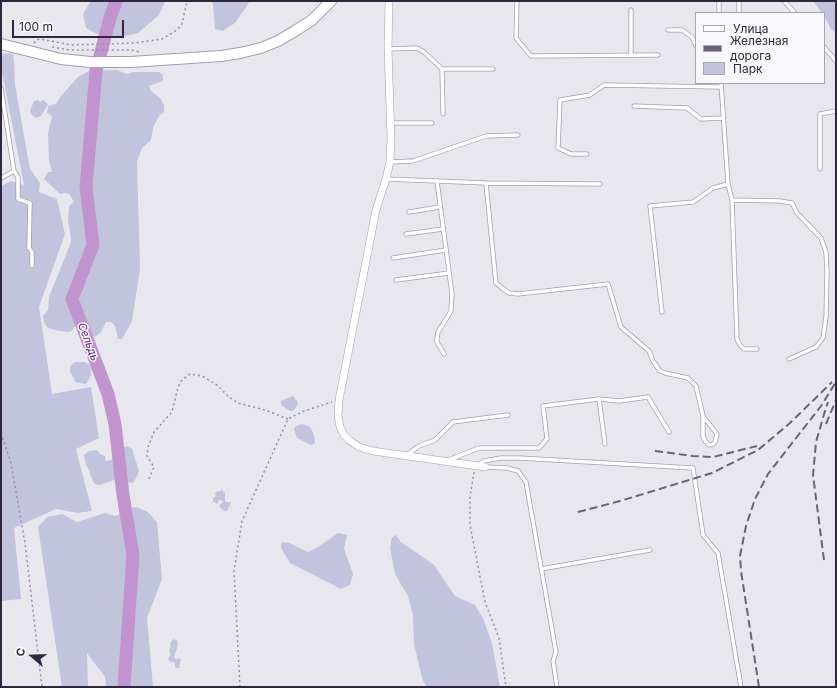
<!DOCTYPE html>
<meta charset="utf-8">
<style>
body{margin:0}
#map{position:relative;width:837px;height:688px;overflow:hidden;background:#e8e7ee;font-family:Inter,sans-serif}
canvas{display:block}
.frame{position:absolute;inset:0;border:2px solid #30273f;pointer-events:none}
.legend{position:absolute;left:695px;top:12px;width:130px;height:72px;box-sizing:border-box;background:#f8f7fb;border:1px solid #a8a4b0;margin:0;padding:5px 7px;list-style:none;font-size:12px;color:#30273f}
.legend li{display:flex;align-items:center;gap:8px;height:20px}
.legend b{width:20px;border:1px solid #a8a4b0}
.north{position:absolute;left:12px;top:636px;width:40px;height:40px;-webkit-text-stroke:3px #f8f7fb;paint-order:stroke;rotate:289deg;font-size:11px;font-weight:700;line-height:16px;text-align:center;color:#30273f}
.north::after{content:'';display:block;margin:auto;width:14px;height:18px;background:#30273f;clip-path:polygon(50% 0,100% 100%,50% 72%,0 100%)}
.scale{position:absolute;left:12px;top:20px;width:112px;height:18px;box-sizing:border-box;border:2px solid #30273f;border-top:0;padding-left:5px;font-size:12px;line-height:14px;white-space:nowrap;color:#30273f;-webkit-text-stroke:3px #f8f7fb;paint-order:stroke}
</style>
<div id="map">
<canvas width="837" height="688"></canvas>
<div class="frame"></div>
<ul class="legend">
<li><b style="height:5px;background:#fff"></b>Улица</li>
<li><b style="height:5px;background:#6b627a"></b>Железная дорога</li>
<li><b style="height:11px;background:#c2c4dd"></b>Парк</li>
</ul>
<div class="north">С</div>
<div class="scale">100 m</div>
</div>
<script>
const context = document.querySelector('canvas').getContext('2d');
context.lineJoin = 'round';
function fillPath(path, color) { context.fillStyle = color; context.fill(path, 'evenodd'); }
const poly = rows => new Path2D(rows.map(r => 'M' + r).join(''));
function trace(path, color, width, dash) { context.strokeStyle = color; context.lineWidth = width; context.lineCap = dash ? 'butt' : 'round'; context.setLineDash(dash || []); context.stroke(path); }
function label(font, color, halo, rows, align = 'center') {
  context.font = font + ' Inter,sans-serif'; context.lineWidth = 3; context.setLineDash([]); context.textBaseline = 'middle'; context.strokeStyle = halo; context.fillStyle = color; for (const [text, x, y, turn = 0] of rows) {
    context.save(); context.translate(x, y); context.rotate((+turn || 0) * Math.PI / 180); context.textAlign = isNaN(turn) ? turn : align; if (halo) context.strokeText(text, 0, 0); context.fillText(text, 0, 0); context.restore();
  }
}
const green = poly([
 [91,1,165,1,159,15,138,33,118,38,97,34,86,28,83,14],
 [211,1,250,1,235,23,223,31,215,29,213,4],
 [813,1,836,1,836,33,831,29,824,16,824,13,822,13],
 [8,53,13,54,14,62,15,85,30,169,40,183,39,192,57,199,65,234,39,307,52,394,91,387,99,438,76,449,92,511,78,513,56,509,14,528,21,599,1,601,1,186,11,181,24,185,1,67,1,59,3,54],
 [117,70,127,74,133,72,159,72,163,75,163,80,160,82,149,86,151,91,160,98,164,105,164,112,159,116,153,128,151,140,142,148,137,162,140,269,132,321,122,339,118,339,115,326,111,322,106,322,101,332,95,337,89,335,79,324,76,325,72,331,67,332,54,330,47,327,44,322,43,316,48,310,49,297,70,245,71,238,68,221,69,206,74,202,70,195,66,193,60,194,44,179,48,172,52,172,49,161,48,134,52,116,47,113,48,106,56,104,60,97,78,77,89,71],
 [37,100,39,100,40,102,43,100,48,104,41,116,36,118,32,115,30,111,34,101],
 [75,362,85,362,90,365,91,370,91,375,87,383,85,384,76,382,70,372,70,366],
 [293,396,297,401,298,404,293,411,290,411,281,405,281,401],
 [302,424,308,426,311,428,314,435,315,443,311,445,297,438,294,429,296,426],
 [127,446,132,449,139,471,136,478,133,483,122,481,118,482,114,480,100,485,97,485,94,483,91,477,89,470,86,465,84,455,89,451,97,450,100,454,105,456,105,461,111,460,118,454,122,448],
 [221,489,225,493,225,501,226,502,230,502,231,503,227,511,224,511,219,506,223,502,222,500,219,500,217,504,213,501,213,498,216,496,215,493,217,491,221,491],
 [136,507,148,512,157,522,162,579,147,618,153,687,106,687,105,677,87,653,88,687,62,687,38,527,47,517,62,514,77,522,105,513,116,516,130,508],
 [338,533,347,535,344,549,353,574,350,585,341,589,290,563,281,548,282,542,289,543,308,552,318,547],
 [396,535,401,542,434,565,455,596,475,605,483,618,492,643,500,687,426,687,422,678,414,644,413,615,408,596,395,574,390,548,392,537],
 [173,639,178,641,177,648,174,657,176,659,179,658,181,659,179,668,176,668,175,666,175,663,169,661,168,658,171,655,169,651,171,646,170,644]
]);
const river = poly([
 [116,1,110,18,96,71,86,187,93,245,72,299,108,394,115,424,123,495,133,555,124,687]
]);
const path = poly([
 [34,43,36,40,41,39,71,45,135,43,162,39,177,30,182,24,187,1],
 [52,47,70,50,131,50,140,52],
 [1,433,11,463,25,543,42,687],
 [474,472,470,497,470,525,485,602,499,638,506,687],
 [149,479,154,467,147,456,148,447,154,432,172,412,178,387,182,380,190,374,202,376,217,385,229,397,238,403,265,410,288,419],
 [240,687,234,571,242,521,288,419,304,411,332,402]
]);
const lane = poly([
 [517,1,516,38,531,56,658,55],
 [719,1,719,13],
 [739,1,739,13],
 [784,1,795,13],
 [668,30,682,30,692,37,696,46],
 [824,47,836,61],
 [388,49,417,48,424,52,442,69,493,69],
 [631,55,631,10],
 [442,69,443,114],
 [721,83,728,184,732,200,737,339,740,345,744,349,757,349],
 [1,88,14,171,1,178],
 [634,106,687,108,701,119,723,118],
 [390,123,432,123],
 [587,154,571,154,558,148,560,100,590,95,604,85,721,87],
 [390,162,413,161,486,136,518,135],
 [820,169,820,114,836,111],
 [14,171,18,177,18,199,30,203,29,248,32,252,32,266],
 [386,179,486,183,496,283,502,288,509,293,518,294,608,284,621,327,649,351,653,361,660,371,665,373,688,378,696,386,703,416,717,434,715,442,713,444,709,445,706,442,703,437,703,416],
 [437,181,452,294,451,311,438,332,437,338,437,342,444,354],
 [486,183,600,184],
 [732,200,780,201,792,203,797,213,821,238,826,252,827,273,826,317,823,338,816,347,789,359],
 [409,212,440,207],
 [406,234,443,229],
 [393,258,446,250],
 [396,280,449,273],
 [662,312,650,206,693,202,713,188,728,184],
 [599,399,619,401,648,397,669,432],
 [407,455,419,446,435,440,453,422,508,415],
 [448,460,479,448,539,448,547,439,543,406,599,399,605,444],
 [478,465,484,461,501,458,519,458,693,468,703,535,718,553,741,687],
 [485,467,507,468,518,471,526,482,556,652,553,661,557,687],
 [541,569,650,550]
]);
const street = poly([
 [389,1,388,49,391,138,390,162,386,179,376,210,339,400,338,415,340,427,344,435,349,440,359,447,373,451,485,467]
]);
const secondary = poly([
 [1,44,61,59,90,62,131,62,221,56,240,53,261,48,278,41,295,31,312,20,331,1]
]);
const rail = poly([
 [826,424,836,400],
 [655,451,693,456,713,457,757,446],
 [578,512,620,501,712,473,758,450,790,423,832,382],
 [824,560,813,475,816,442,825,411,828,402],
 [759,687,741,571,740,556,746,526,755,499,768,474,821,406,836,382]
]);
const waterNames = [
 ["Сельдь",88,342,69]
];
fillPath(green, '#c2c4dd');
trace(river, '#c294ce', 13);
trace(lane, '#a29eac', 5);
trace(street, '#a29eac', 8);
trace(secondary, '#a39db1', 12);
trace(path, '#968aaf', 1.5, [2, 3]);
trace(lane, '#fff', 3.5);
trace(street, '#fff', 7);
trace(secondary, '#fff', 10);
trace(rail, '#6b627a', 2, [8, 4]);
label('italic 11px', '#672577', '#f8f7fb', waterNames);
</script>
